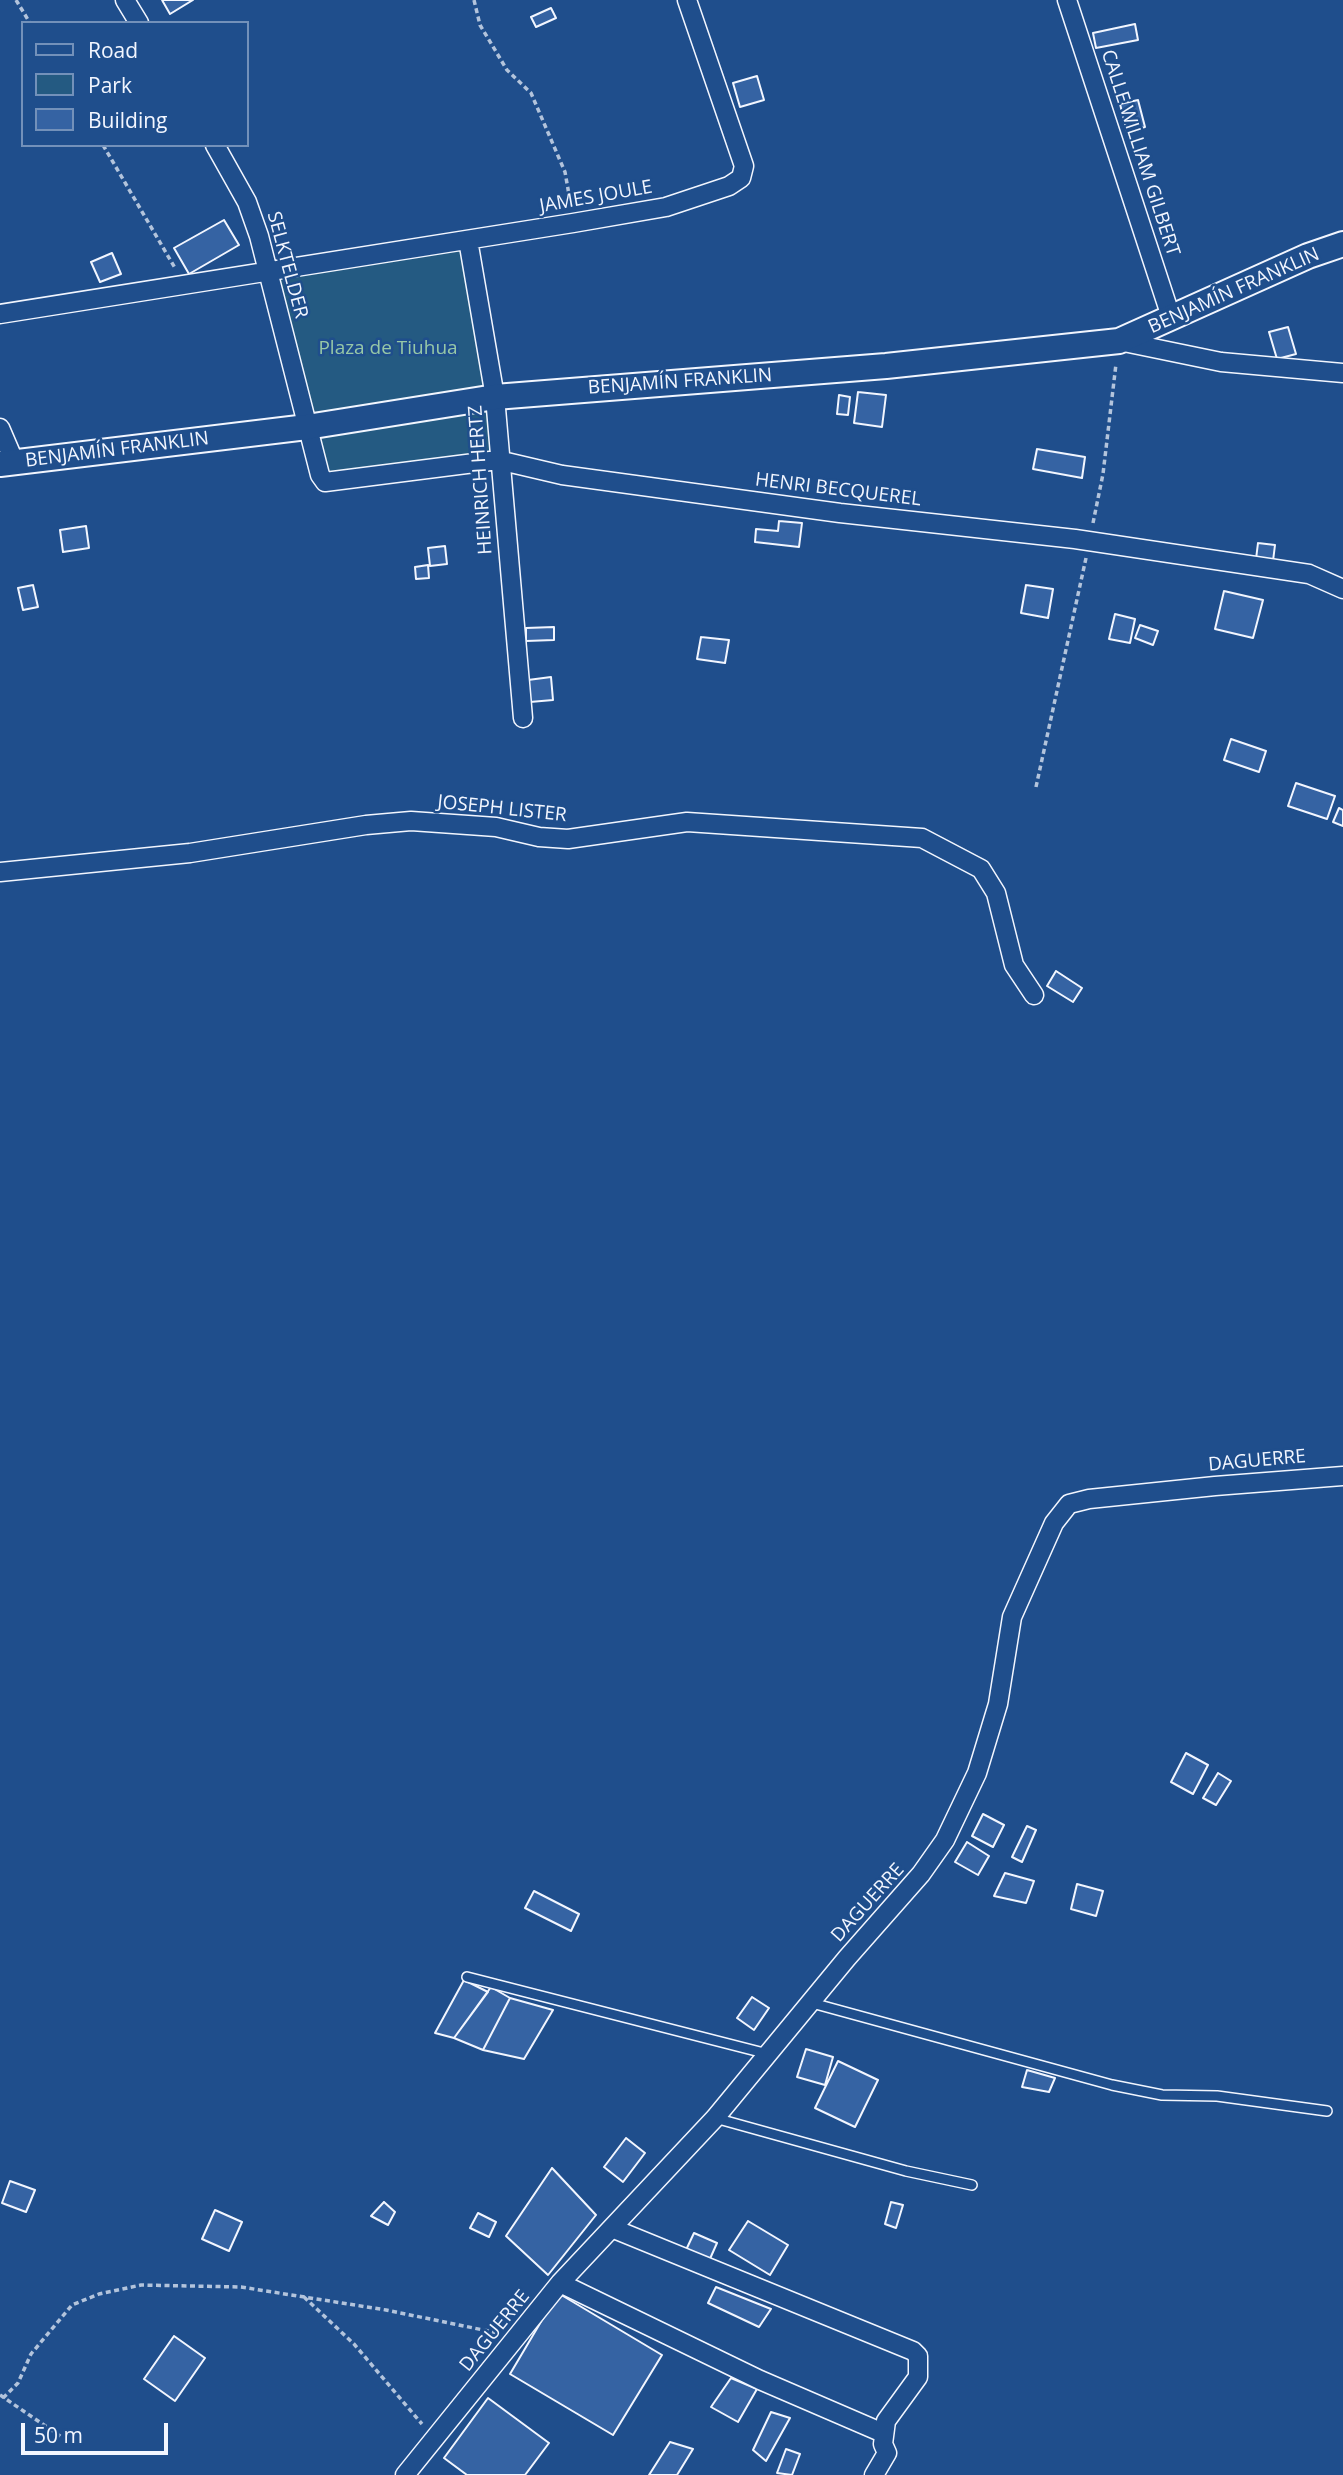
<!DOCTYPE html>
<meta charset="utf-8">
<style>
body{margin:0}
#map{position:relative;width:1343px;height:2475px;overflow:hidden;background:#1f4e8c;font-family:"Open Sans",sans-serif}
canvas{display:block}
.legend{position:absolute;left:21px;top:21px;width:228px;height:126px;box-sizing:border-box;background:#1f4e8c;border:2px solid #7391ba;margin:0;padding:9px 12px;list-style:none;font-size:21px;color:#f2f6ff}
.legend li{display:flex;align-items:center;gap:14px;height:35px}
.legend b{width:35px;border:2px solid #7391ba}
.scale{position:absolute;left:21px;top:2423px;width:147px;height:32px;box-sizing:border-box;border:4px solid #f2f6ff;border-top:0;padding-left:9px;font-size:21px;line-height:24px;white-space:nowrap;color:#f2f6ff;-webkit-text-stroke:5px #1f4e8c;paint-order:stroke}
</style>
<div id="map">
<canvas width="1343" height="2475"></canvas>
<ul class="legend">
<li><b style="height:9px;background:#1f4e8c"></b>Road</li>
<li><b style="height:19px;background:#245a82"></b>Park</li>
<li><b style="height:19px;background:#3563a3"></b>Building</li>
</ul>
<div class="scale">50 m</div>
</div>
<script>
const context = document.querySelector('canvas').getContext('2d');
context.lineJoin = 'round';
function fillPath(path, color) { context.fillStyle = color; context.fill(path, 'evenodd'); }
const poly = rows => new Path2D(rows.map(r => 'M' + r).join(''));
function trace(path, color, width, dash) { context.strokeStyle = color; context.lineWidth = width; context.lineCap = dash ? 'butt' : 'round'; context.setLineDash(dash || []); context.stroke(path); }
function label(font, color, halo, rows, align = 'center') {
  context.font = font + ' "Open Sans",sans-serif'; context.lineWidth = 5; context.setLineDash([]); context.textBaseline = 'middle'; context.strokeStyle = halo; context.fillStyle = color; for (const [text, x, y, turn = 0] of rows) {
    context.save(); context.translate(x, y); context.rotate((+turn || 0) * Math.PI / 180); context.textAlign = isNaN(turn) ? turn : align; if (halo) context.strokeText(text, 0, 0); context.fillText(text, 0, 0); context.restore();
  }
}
const green = poly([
 [464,243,495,457,328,479,272,272,464,243]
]);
const building = poly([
 [162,0,193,0,170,14,162,0],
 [551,8,556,18,536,27,531,17,551,8],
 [1135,24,1138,40,1096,48,1093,33,1135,24],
 [757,76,764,100,740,107,733,83,757,76],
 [1138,100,1145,127,1127,132,1120,104,1138,100],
 [224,220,239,245,189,274,174,248,224,220],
 [112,253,121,274,100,282,91,262,112,253],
 [1288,327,1296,354,1277,359,1269,332,1288,327],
 [858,392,886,395,882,427,854,423,858,392],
 [839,395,850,397,848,415,837,414,839,395],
 [1037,449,1085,457,1082,478,1033,469,1037,449],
 [779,521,802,523,799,547,755,542,756,529,778,531,779,521],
 [86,526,89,548,63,552,60,530,86,526],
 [1258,543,1275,545,1273,561,1256,559,1258,543],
 [445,546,447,564,430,566,428,548,445,546],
 [428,565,429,578,416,579,415,567,428,565],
 [33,585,38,607,23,610,18,588,33,585],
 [1026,585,1053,589,1048,618,1021,613,1026,585],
 [1224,591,1263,600,1253,638,1215,629,1224,591],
 [1115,614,1135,619,1130,643,1109,639,1115,614],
 [1140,625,1158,631,1153,645,1135,638,1140,625],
 [554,627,554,640,526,641,526,628,554,627],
 [701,637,729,640,725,663,697,659,701,637],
 [551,677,553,700,530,702,528,680,551,677],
 [1231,739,1266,751,1259,772,1224,760,1231,739],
 [1296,783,1335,796,1327,819,1288,806,1296,783],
 [1339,808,1343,810,1343,826,1333,822,1339,808],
 [1056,971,1082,988,1073,1002,1047,986,1056,971],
 [1186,1753,1208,1765,1193,1794,1171,1782,1186,1753],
 [1218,1773,1231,1781,1216,1805,1203,1798,1218,1773],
 [983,1814,1004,1825,993,1847,972,1836,983,1814],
 [1027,1826,1036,1830,1022,1862,1012,1857,1027,1826],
 [967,1842,989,1856,978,1875,955,1862,967,1842],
 [1005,1873,1034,1881,1026,1903,994,1896,1005,1873],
 [1077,1884,1103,1891,1096,1916,1071,1909,1077,1884],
 [534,1891,579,1914,571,1931,525,1908,534,1891],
 [464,1980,488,1992,454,2038,435,2033,464,1980],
 [491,1987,510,1998,483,2050,454,2038,491,1987],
 [752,1997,769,2008,754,2030,737,2018,752,1997],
 [510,1998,553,2010,524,2059,483,2050,510,1998],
 [806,2049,833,2057,825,2085,797,2077,806,2049],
 [838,2061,878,2080,855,2127,815,2108,838,2061],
 [1027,2070,1055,2078,1049,2092,1022,2087,1027,2070],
 [626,2138,645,2153,623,2182,604,2167,626,2138],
 [552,2168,596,2215,548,2275,506,2236,552,2168],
 [10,2181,35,2190,26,2212,2,2203,10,2181],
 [384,2202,395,2212,388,2225,371,2216,384,2202],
 [891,2202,903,2205,896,2228,885,2224,891,2202],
 [215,2210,242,2222,229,2251,202,2239,215,2210],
 [478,2213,496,2222,489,2237,470,2228,478,2213],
 [748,2221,788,2245,770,2275,729,2250,748,2221],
 [694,2233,717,2243,709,2261,686,2250,694,2233],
 [716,2287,771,2309,759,2327,708,2303,716,2287],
 [558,2293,662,2355,613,2435,510,2374,558,2293],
 [174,2336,205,2358,175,2401,144,2379,174,2336],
 [731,2378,757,2389,738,2422,711,2407,731,2378],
 [488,2398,549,2443,525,2475,467,2475,444,2458,488,2398],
 [771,2412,790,2418,766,2461,753,2450,771,2412],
 [670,2442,693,2449,677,2475,649,2475,670,2442],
 [786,2449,800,2454,792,2475,777,2473,786,2449]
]);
const path = poly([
 [16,0,30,23],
 [474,0,480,25,507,70,531,93,565,172,571,206],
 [103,145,175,268],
 [1093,523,1103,474,1116,364],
 [1036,787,1086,558],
 [304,2297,354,2344,422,2424],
 [0,2395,63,2438],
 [3,2398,18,2383,31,2354,72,2305,99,2294,141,2285,241,2287,386,2310,498,2333]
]);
const lane = poly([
 [467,1977,768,2054],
 [812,2003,1112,2085,1162,2095,1217,2096,1327,2111],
 [715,2118,906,2171,972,2185]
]);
const street = poly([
 [125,0,139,23],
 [1067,0,1172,320],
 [215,145,247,202,259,236,320,475,325,482,498,460,562,475,840,513,1075,539,1309,574,1343,589],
 [468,240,495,397,523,718],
 [0,314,573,223,666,207,729,186,741,178,744,166,687,0],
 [1119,341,1221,362,1343,373],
 [0,428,15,463],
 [0,872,190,853,366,825,411,821,496,827,539,837,568,839,687,822,922,838,981,869,996,893,1014,965,1034,995],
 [614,2229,913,2351,918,2356,918,2377,886,2421,883,2444,887,2453,874,2475],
 [560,2283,760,2380,883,2433],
 [405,2475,560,2283,715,2118,847,1958,921,1874,945,1840,977,1773,998,1704,1012,1617,1054,1523,1069,1504,1089,1499,1215,1486,1343,1476]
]);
const secondary = poly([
 [0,464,307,427,495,397,886,366,1119,341,1308,256,1343,244]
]);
const streetNames = [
 ["CALLE WILLIAM GILBERT",1140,153,72],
 ["JAMES JOULE",596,197,-10],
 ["SELKTELDER",287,265,75],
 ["BENJAMÍN FRANKLIN",1234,291,-24],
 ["BENJAMÍN FRANKLIN",680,382,-4],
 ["BENJAMÍN FRANKLIN",117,450,-7],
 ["HEINRICH HERTZ",481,480,-94],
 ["HENRI BECQUEREL",838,490,7],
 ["JOSEPH LISTER",502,809,6],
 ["DAGUERRE",1257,1461,-5],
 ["DAGUERRE",868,1903,-48],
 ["DAGUERRE",495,2331,-51]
];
const parkNames = [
 ["Plaza de Tiuhua",388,349]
];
fillPath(green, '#245a82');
trace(green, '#a8bbd7', 2);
fillPath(building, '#3563a3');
trace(building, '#f2f6ff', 2);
trace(lane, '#f2f6ff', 12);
trace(street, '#f2f6ff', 21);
trace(secondary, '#f2f6ff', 28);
trace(path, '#b3c4dc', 3.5, [5, 3.5]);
trace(lane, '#1f4e8c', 9);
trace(street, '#1f4e8c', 18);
trace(secondary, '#1f4e8c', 24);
label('19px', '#f2f6ff', '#1f4e8c', streetNames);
label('19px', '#97c8a6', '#1f4e8c', parkNames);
</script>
